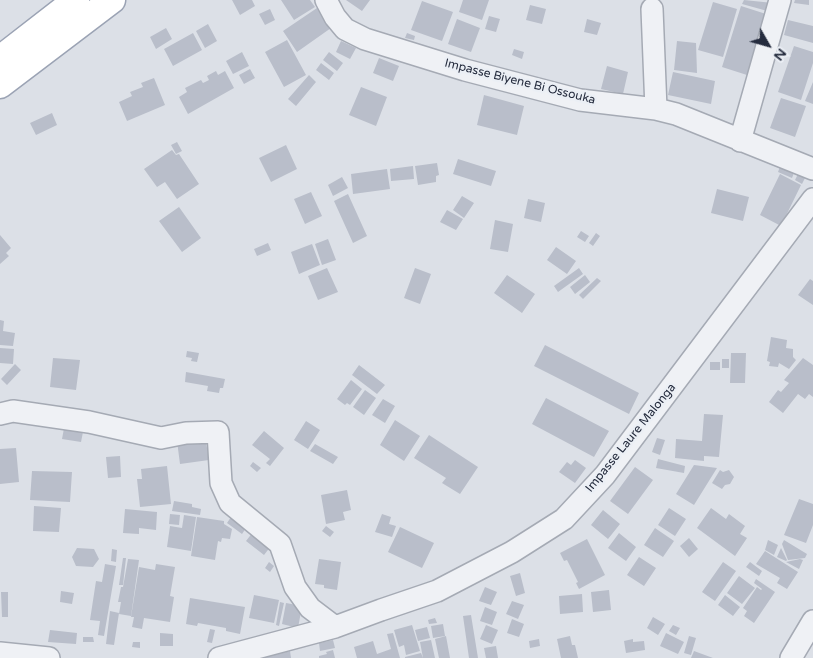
<!DOCTYPE html>
<style>
body{margin:0}
#map{position:relative;width:813px;height:658px;overflow:hidden;background:#dce0e7;font-family:"Varela Round",sans-serif}
canvas{display:block}
.north{position:absolute;left:743px;top:20px;width:50px;height:50px;-webkit-text-stroke:4px #ebeff5;paint-order:stroke;rotate:128deg;font-size:14px;font-weight:700;line-height:20px;text-align:center;color:#252c3e}
.north::after{content:'';display:block;margin:auto;width:18px;height:22px;background:#252c3e;clip-path:polygon(50% 0,100% 100%,50% 72%,0 100%)}
</style>
<div id="map">
<canvas width="813" height="658"></canvas>
<div class="north">N</div>
</div>
<script>
const context = document.querySelector('canvas').getContext('2d');
context.lineJoin = 'round';
function fillPath(path, color) { context.fillStyle = color; context.fill(path, 'evenodd'); }
const poly = rows => new Path2D(rows.map(r => 'M' + r).join(''));
function trace(path, color, width, dash) { context.strokeStyle = color; context.lineWidth = width; context.lineCap = dash ? 'butt' : 'round'; context.setLineDash(dash || []); context.stroke(path); }
function label(font, color, halo, rows, align = 'center') {
  context.font = font + ' "Varela Round",sans-serif'; context.lineWidth = 5; context.setLineDash([]); context.textBaseline = 'middle'; context.strokeStyle = halo; context.fillStyle = color; for (const [text, x, y, turn = 0] of rows) {
    context.save(); context.translate(x, y); context.rotate((+turn || 0) * Math.PI / 180); context.textAlign = isNaN(turn) ? turn : align; if (halo) context.strokeText(text, 0, 0); context.fillText(text, 0, 0); context.restore();
  }
}
const building = poly([
 [232,0,252,0,255,6,240,15],
 [281,0,310,0,315,7,294,20],
 [346,0,370,0,362,11],
 [463,0,489,0,482,20,459,12],
 [744,0,773,3,771,12,742,4],
 [795,0,809,0,809,5,794,3],
 [422,1,453,12,442,41,411,30],
 [713,2,737,9,723,57,698,50],
 [530,5,546,9,542,24,526,20],
 [741,6,766,14,747,75,722,67],
 [317,8,331,28,297,52,283,31],
 [270,9,275,20,265,25,259,14],
 [489,16,500,19,496,32,485,29],
 [457,19,480,28,471,52,448,44],
 [587,19,601,23,597,35,584,32],
 [788,20,813,26,813,43,784,35],
 [208,24,217,41,205,48,196,31],
 [166,28,172,39,156,49,150,37],
 [193,33,202,50,173,66,164,49],
 [407,33,415,36,414,40,405,38],
 [287,40,306,75,284,87,265,52],
 [341,41,356,48,350,59,336,52],
 [677,41,696,43,697,73,674,70],
 [794,46,813,52,813,63,801,100,778,92],
 [514,49,524,52,522,59,512,55],
 [242,52,249,66,233,74,226,61],
 [329,52,343,63,337,71,323,60],
 [379,58,399,66,393,81,373,73],
 [321,63,334,73,329,80,316,70],
 [607,66,628,72,623,94,601,89],
 [250,69,255,78,244,84,239,75],
 [216,71,218,75,225,71,234,88,188,114,179,97,187,92,185,88,201,80,203,83,209,80,207,76],
 [673,72,715,81,711,104,668,95],
 [309,75,316,82,296,106,288,99],
 [154,78,165,105,127,121,119,102,132,96,130,92,143,87,141,83],
 [813,82,813,104,805,101],
 [361,87,387,97,376,126,349,115],
 [484,95,524,106,517,135,477,125],
 [781,98,806,106,795,137,770,128],
 [52,113,57,125,36,135,30,123],
 [177,142,182,151,176,154,171,145],
 [286,145,297,169,271,182,259,158],
 [172,150,176,155,179,154,199,184,177,199,165,182,157,187,144,169],
 [458,159,496,171,491,186,453,174],
 [437,163,439,175,436,176,436,182,418,185,415,166],
 [781,164,795,170,792,178,778,172],
 [413,166,414,179,391,181,390,169],
 [387,169,390,189,353,194,351,174],
 [799,172,806,176,802,184,795,180],
 [780,174,801,185,781,226,760,215],
 [342,177,348,188,333,196,328,185],
 [717,189,749,197,743,221,711,213],
 [311,192,322,216,305,224,294,199],
 [348,194,367,236,353,243,334,201],
 [462,196,474,203,464,218,453,210],
 [528,199,545,203,541,222,524,218],
 [179,207,201,238,182,252,159,221],
 [447,210,463,219,456,230,440,222],
 [495,220,513,224,508,252,490,249],
 [581,231,589,236,585,242,577,237],
 [596,233,600,236,593,246,589,243],
 [0,235,11,248,6,253,9,256,0,264],
 [328,239,336,260,322,265,315,244],
 [268,243,271,250,257,256,254,249],
 [312,244,320,265,299,274,291,252],
 [556,247,576,261,567,274,547,260],
 [327,268,338,292,318,300,308,276],
 [415,268,431,274,420,304,404,298],
 [579,268,583,274,558,292,554,286],
 [507,275,535,294,522,313,494,293],
 [585,275,590,282,575,294,570,287],
 [597,278,601,281,583,299,579,295],
 [810,279,813,281,813,305,798,295],
 [0,320,4,321,3,331,15,333,13,346,0,345],
 [771,337,787,340,786,348,793,349,793,357,796,360,789,369,779,363,778,367,769,366,770,362,767,361],
 [545,345,639,393,629,414,534,366],
 [0,348,14,349,13,364,0,363],
 [187,351,199,353,197,362,191,361,192,358,186,357],
 [731,353,746,353,745,383,730,383],
 [53,358,80,360,76,390,50,387],
 [803,358,813,365,813,397,809,394,805,399,798,394,783,413,769,402,778,390,781,392,789,383,784,380],
 [722,359,729,359,729,368,722,368],
 [710,362,720,362,720,370,710,370],
 [15,364,21,370,7,385,1,379],
 [359,365,385,385,377,394,352,375],
 [186,372,225,379,223,388,220,388,219,393,207,391,208,386,185,382],
 [351,380,362,389,350,405,347,403,345,405,337,399],
 [365,390,376,398,364,415,353,407],
 [546,398,609,431,594,457,532,424],
 [383,399,395,406,385,423,372,415],
 [704,414,723,415,719,457,704,456,704,461,675,458,676,439,702,441],
 [395,420,420,436,404,461,380,445],
 [306,421,320,430,308,449,294,440],
 [65,423,84,427,81,442,62,439],
 [264,431,284,448,270,466,266,463,270,459,252,445],
 [429,435,478,467,460,494,442,483,446,478,414,458],
 [205,436,209,460,180,464,177,441],
 [657,438,665,440,660,455,652,452],
 [315,444,338,457,333,464,310,451],
 [16,448,19,482,0,484,0,449],
 [120,456,121,477,108,478,106,457],
 [658,459,685,466,684,473,656,468],
 [575,460,586,468,575,483,559,472,567,462,571,465],
 [253,462,261,468,257,472,250,466],
 [694,465,717,468,694,505,676,494],
 [167,466,171,504,140,507,137,479,142,479,141,469],
 [635,467,653,480,628,514,610,501],
 [720,470,723,472,729,470,734,477,730,484,725,485,722,489,712,483],
 [32,471,72,472,70,502,30,500],
 [347,490,351,510,343,512,345,520,326,524,321,495],
 [799,499,813,504,813,525,806,543,784,535],
 [174,501,192,504,192,507,201,509,200,515,172,511],
 [34,506,61,508,59,532,33,531],
 [669,508,686,519,675,536,658,525],
 [711,508,726,519,729,514,745,526,740,534,747,538,735,556,697,528],
 [125,509,157,512,156,530,139,528,139,534,123,533],
 [603,510,620,524,608,539,591,525],
 [170,514,180,515,179,525,169,524],
 [233,514,248,525,242,534,227,523],
 [382,514,391,517,389,524,396,526,392,537,375,532],
 [184,515,196,517,191,551,167,547,170,526,182,528],
 [197,517,224,521,224,524,232,529,230,539,222,538,221,542,218,541,215,560,191,556],
 [326,526,334,532,330,537,322,531],
 [400,527,434,543,422,568,388,552],
 [655,528,674,541,663,557,644,545],
 [253,532,271,546,264,555,246,541],
 [619,533,636,547,626,561,608,548],
 [689,538,698,549,689,557,680,546],
 [587,539,605,575,579,589,576,583,578,582,567,560,564,561,560,553],
 [768,540,778,545,774,555,765,550],
 [784,540,807,554,805,558,788,560,782,544],
 [77,548,94,549,99,559,93,567,76,566,72,557],
 [781,548,787,560,786,561,777,557],
 [112,549,117,550,116,562,111,561],
 [765,551,798,572,787,589,777,583,780,578,756,564],
 [639,557,656,568,644,586,627,575],
 [123,558,126,558,123,585,119,585],
 [128,559,139,560,131,616,119,614,121,602,118,602,121,587,123,587],
 [319,559,341,562,337,590,324,588,324,585,315,584],
 [800,559,803,560,799,569,786,562],
 [269,562,274,566,270,572,265,568],
 [723,562,736,571,715,601,702,592],
 [750,562,762,571,759,576,746,567],
 [105,564,116,566,104,636,98,635,100,621,90,620,96,581,102,582],
 [156,564,175,567,170,596,174,597,170,622,144,618,142,629,132,627,134,617,131,617,139,567,155,570],
 [520,573,525,593,516,596,510,576],
 [739,576,755,588,742,604,727,593],
 [756,579,775,592,754,623,744,616,747,611,743,608,757,587,761,590,762,589,754,583],
 [485,587,497,592,491,605,479,601],
 [609,590,611,610,593,612,591,592],
 [61,591,74,593,72,604,60,602],
 [1,592,8,592,8,617,2,617],
 [582,594,583,612,560,614,559,596],
 [254,595,279,600,274,623,249,618],
 [725,595,740,607,733,616,718,605],
 [190,598,245,607,240,634,226,631,226,628,198,623,197,626,186,624],
 [512,601,524,605,518,619,506,614],
 [280,602,284,603,279,626,276,625],
 [286,603,302,606,298,628,282,624],
 [485,607,497,612,492,625,480,621],
 [110,611,119,613,114,645,106,644],
 [471,615,478,658,469,658,463,616],
 [653,617,665,624,658,635,647,628],
 [435,618,437,623,429,624,428,620],
 [512,619,524,624,519,637,507,633],
 [443,624,445,636,433,638,431,626],
 [412,625,420,651,406,655,404,645,399,647,394,630],
 [486,625,498,630,492,644,480,639],
 [673,625,680,628,676,635,669,631],
 [427,627,430,638,418,641,415,630],
 [210,629,215,630,212,643,207,642],
 [50,630,77,633,76,644,48,642],
 [160,633,173,634,173,646,160,646],
 [393,633,400,658,357,658,354,647,373,641,377,654,391,649,387,634],
 [666,633,684,642,678,654,660,646],
 [446,636,450,658,439,658,435,639],
 [570,636,572,645,575,645,578,658,561,658,557,639],
 [689,636,696,638,691,655,684,653],
 [83,637,93,637,94,642,83,642],
 [539,639,540,646,530,648,529,641],
 [633,639,633,642,644,641,645,650,626,653,624,641],
 [333,640,335,648,320,651,319,643],
 [431,640,435,658,423,658,420,642],
 [133,642,140,642,140,648,132,647],
 [496,646,498,658,486,658,484,648],
 [333,650,335,658,319,658,319,656,327,654,326,652],
 [290,651,291,658,266,658,266,657],
 [694,651,713,658,691,658],
 [421,653,423,658,405,658,405,657]
]);
const minor = poly([
 [326,0,335,17,345,29,365,39,465,70,580,100,656,109,676,114,813,169],
 [652,9,656,109],
 [740,141,780,0],
 [0,414,13,411,89,422,161,438,186,433,218,432,221,483,230,503,280,544,295,587,310,608,335,627],
 [0,653,49,658],
 [219,658,335,627,381,610,437,591,512,552,564,519,605,475,813,199],
 [791,658,813,621]
]);
const major = poly([
 [0,59,76,0],
 [0,85,112,0]
]);
const streetNames = [
 ["Impasse Biyene Bi Ossouka",520,82,14],
 ["Impasse Laure Malonga",631,438,-51]
];
fillPath(building, '#b9beca');
trace(minor, '#a5aab4', 24);
trace(major, '#9ba3b4', 29);
trace(minor, '#eff1f5', 21);
trace(major, '#fff', 26);
label('12px', '#252c3e', '#ebeff5', streetNames);
</script>
